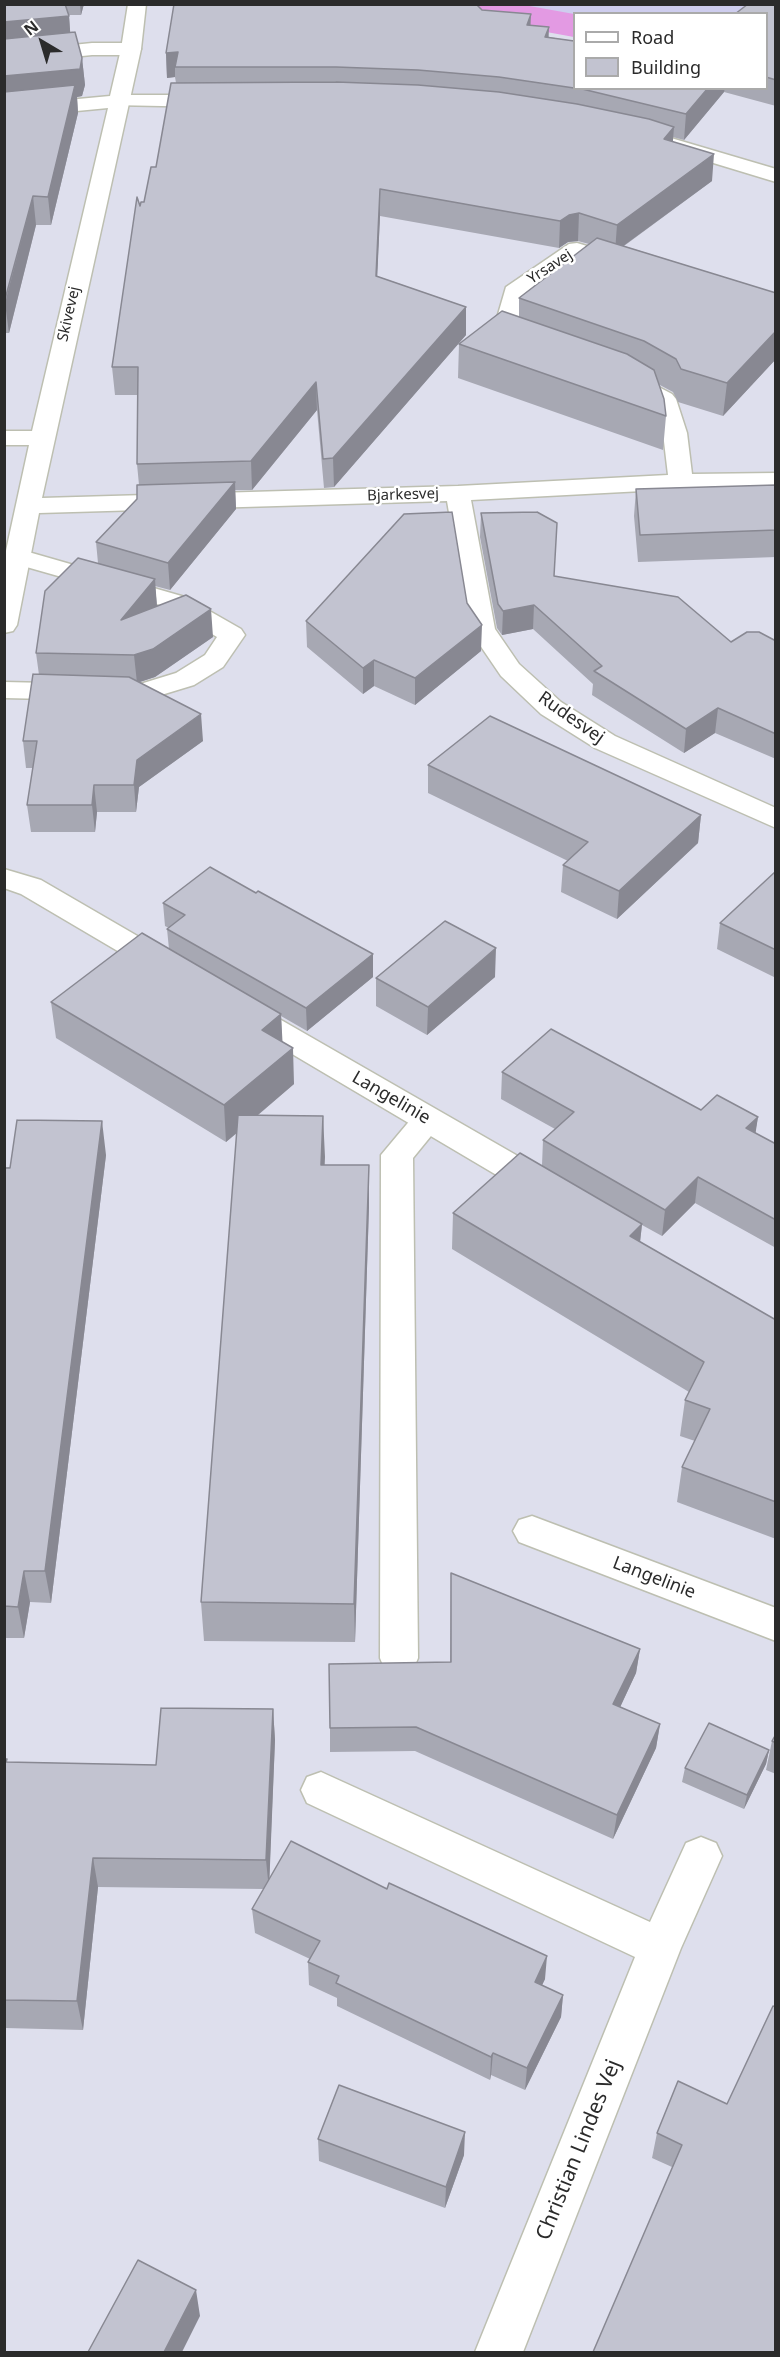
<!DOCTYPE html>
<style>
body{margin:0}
#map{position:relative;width:780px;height:2357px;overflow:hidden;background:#dedfed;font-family:"Noto Sans",sans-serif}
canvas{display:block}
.frame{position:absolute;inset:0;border:6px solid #2b2b2b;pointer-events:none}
.legend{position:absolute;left:573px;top:12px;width:195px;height:78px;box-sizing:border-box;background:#fff;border:2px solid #aaa;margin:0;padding:8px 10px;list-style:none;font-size:18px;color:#2b2b2b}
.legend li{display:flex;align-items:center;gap:12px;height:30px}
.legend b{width:30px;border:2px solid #aaa}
.north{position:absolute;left:12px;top:12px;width:60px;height:60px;-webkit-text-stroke:4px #fff;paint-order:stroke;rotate:322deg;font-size:16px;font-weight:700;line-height:24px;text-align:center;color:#2b2b2b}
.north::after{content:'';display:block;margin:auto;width:21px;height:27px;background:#2b2b2b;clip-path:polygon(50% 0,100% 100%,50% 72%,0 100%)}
</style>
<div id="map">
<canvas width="780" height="2357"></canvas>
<div class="frame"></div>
<ul class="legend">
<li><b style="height:8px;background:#fff"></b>Road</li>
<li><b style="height:16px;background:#c2c3d0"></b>Building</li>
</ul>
<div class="north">N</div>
</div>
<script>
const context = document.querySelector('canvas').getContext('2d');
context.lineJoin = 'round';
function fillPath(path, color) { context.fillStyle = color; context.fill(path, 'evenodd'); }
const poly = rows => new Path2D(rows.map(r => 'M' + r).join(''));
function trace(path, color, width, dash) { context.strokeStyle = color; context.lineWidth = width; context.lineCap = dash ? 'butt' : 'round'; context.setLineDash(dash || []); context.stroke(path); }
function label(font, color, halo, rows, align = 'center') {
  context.font = font + ' "Noto Sans",sans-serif'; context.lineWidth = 5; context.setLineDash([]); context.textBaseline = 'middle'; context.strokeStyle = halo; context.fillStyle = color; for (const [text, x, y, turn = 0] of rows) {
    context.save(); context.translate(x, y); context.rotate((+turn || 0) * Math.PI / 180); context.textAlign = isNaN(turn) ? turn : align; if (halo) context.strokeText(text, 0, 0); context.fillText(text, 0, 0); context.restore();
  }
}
const education = poly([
 [446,4,775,5,766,14,574,14,574,37]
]);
const green = poly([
 [446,5,524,5,574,14,574,37,497,23]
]);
const lane = poly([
 [92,43,131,43,138,45,141,49,138,53,131,55,92,55,4,64,4,52,92,43],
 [18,549,185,597,241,629,245,635,223,667,194,685,148,699,138,701,4,698,4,682,137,685,176,673,205,655,217,637,167,607,9,562,5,557,9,552,18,549],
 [428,1108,439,1112,444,1120,413,1158,418,1658,413,1670,399,1675,385,1670,380,1658,381,1155,417,1112,428,1108]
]);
const street = poly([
 [128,4,146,4,141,49,42,498,458,486,668,475,663,433,654,403,616,383,612,378,616,373,624,371,632,373,672,394,676,399,687,433,692,474,776,473,776,487,681,489,471,500,495,629,519,664,561,702,615,736,776,808,776,828,595,748,541,714,501,676,469,629,447,501,39,513,17,625,13,631,4,633,4,560,29,445,4,445,4,431,32,431,108,108,4,118,4,106,110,96,121,49,128,4],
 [577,243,630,259,633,264,630,269,622,271,580,257,524,295,515,332,533,338,536,343,533,348,525,350,495,340,492,335,506,287,569,244,577,243],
 [4,869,41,880,177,959,181,966,177,973,166,976,155,973,21,894,4,888,4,869],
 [244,1001,255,1005,556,1178,561,1187,556,1196,544,1199,532,1196,233,1019,229,1012,233,1005,244,1001],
 [532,1516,776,1608,776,1641,519,1542,513,1531,519,1520,532,1516],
 [321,1772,650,1922,686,1843,701,1837,716,1843,722,1856,681,1948,523,2352,475,2352,635,1957,307,1803,301,1790,307,1777,321,1772]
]);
const secondary = poly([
 [118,95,212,95,219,97,222,101,219,105,212,107,111,105,108,101,111,97,118,95],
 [671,138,776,169,776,182,664,148,661,144,664,140,671,138]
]);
const wall = poly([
 [4,4,84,4,81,15,69,15,70,32,82,58,85,85,82,96,77,97,78,113,51,225,36,225,9,333,4,333],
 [776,4,776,106,724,92,684,140,673,137,673,141,712,181,624,246,776,293,776,359,723,416,678,402,673,392,658,384,666,416,663,450,458,378,459,344,519,317,519,298,589,244,578,241,568,242,559,248,380,216,377,276,466,307,466,335,334,487,324,488,317,410,252,490,235,490,236,509,170,590,155,586,157,606,213,637,155,677,139,682,203,741,139,787,136,812,97,812,95,832,31,832,27,805,33,768,26,768,23,741,39,675,36,653,98,563,96,542,137,499,139,485,137,464,138,395,115,395,112,367,140,206,144,202,156,167,176,83,175,77,167,78,166,53,482,10,531,26,549,37,574,41,574,88,766,88,766,14],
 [776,485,776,557,638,562,634,516,636,489],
 [481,513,554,576,731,642,776,641,776,759,715,733,684,753,592,695,593,684,533,629,502,635,497,628,480,537],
 [467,603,481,651,415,705,374,686,363,694,307,647,306,621],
 [428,765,701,815,698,843,617,919,561,892,563,865,568,861,428,793],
 [776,871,776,978,717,949,720,923],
 [256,893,373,954,373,977,307,1031,281,1016,282,1042,294,1084,257,1116,323,1116,324,1165,369,1206,355,1642,204,1641,201,1602,237,1133,226,1142,56,1038,51,1002,169,949,167,929,169,928,165,926,163,903],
 [495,977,427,1035,376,1006,376,978],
 [502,1072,701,1110,758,1117,755,1133,776,1144,776,1248,695,1203,662,1236,642,1225,640,1242,776,1320,776,1539,677,1502,682,1467,695,1441,680,1436,685,1400,689,1392,452,1249,453,1213,542,1165,543,1140,555,1129,501,1099],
 [106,1155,51,1603,30,1602,24,1638,4,1638,4,1168],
 [451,1573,640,1649,636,1673,620,1707,660,1724,656,1748,613,1839,415,1751,330,1752,330,1728,450,1662],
 [273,1709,275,1740,269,1881,545,1979,542,1985,563,1995,561,2017,525,2090,491,2075,490,2080,337,2006,337,1998,309,1985,308,1962,310,1959,255,1933,252,1909,264,1889,98,1887,83,2030,5,2028,4,1759,8,1762,156,1765],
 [776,1734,776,1774,766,1770,772,1741],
 [769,1750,766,1764,744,1809,682,1782,685,1768],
 [727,2104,776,2352,672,2167,652,2158,657,2133],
 [318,2139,464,2155,445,2208,319,2161]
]);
const shadedWall = poly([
 [80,4,84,4,81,15],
 [531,14,530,38,527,25],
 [69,16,71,43,4,50,4,22],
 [549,27,548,52,545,37],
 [178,52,175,67,175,77,167,78,166,53],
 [82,58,85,85,82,96,77,97,78,113,51,225,48,197,4,104,4,76],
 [708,88,725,88,724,92,684,140,686,114],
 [674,127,672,153,664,139],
 [714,154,712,181,615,252,617,225],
 [380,189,380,216,376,304,376,276],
 [33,196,36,225,9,333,5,303],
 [579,213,578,241,568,242,559,248,560,221,569,215],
 [466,307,466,335,334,487,333,458],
 [776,331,776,359,723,416,727,383],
 [316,382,317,410,252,490,251,461],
 [235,482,236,509,170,590,168,563],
 [155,579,157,607,121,620],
 [534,605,533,629,502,635,503,611],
 [211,609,213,637,155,677,137,683,134,655],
 [482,625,481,651,415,705,415,678],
 [374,660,374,686,363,694,363,668],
 [718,708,715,733,684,753,686,729],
 [201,714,203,741,139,787,136,812,134,785,137,760],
 [94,785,97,812,95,832,92,805],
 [701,815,698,843,617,919,619,891],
 [496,948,495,977,427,1035,428,1007],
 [373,954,373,977,307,1031,306,1008],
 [281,1014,283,1051,262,1030],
 [293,1048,294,1084,226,1142,224,1105],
 [323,1116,325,1157,323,1205,321,1165],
 [758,1117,754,1143,746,1128],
 [102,1121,106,1155,51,1603,45,1571],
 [369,1165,369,1206,355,1642,354,1604],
 [698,1177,695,1203,662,1236,665,1210],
 [642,1224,638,1260,630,1236],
 [24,1571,30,1602,24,1638,18,1607],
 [640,1649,636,1673,610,1729,613,1704],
 [273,1709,275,1740,269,1890,266,1860],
 [660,1724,656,1748,613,1839,617,1815],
 [769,1750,766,1764,744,1809,747,1795],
 [93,1858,98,1887,83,2030,77,2001],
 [547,1956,545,1979,533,2004,535,1982],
 [563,1995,561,2017,525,2090,527,2068],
 [493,2053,491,2075,490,2080,491,2057],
 [465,2132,464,2155,445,2208,446,2187],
 [196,2290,200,2316,182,2352,164,2352]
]);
const building = poly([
 [4,4,65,4,69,16,4,22,4,4],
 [174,4,476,4,482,10,531,14,527,25,549,27,545,37,574,41,574,88,499,77,418,70,336,67,175,67,178,52,166,53,174,4],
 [748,4,776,4,776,80,766,77,766,14,735,14,748,4],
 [75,32,82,58,80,69,4,76,4,39,75,32],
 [336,82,418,85,499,92,577,104,649,119,674,127,664,139,714,154,617,225,579,213,569,215,560,221,380,189,376,276,466,307,333,458,323,459,316,382,251,461,137,464,138,367,112,367,137,197,140,206,141,202,144,202,151,167,156,167,171,83,336,82],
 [75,85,48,197,33,196,4,303,4,92,75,85],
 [578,88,708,88,686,114,578,88],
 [597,238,776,293,776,331,727,383,681,369,676,359,644,341,519,298,597,238],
 [502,311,627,354,654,370,664,399,666,416,459,344,502,311],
 [235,482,168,563,96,542,137,499,137,485,235,482],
 [776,485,776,530,640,535,636,489,776,485],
 [452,512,467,603,482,625,415,678,374,660,363,668,306,621,404,514,452,512],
 [537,512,557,523,554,576,678,597,731,642,747,632,759,632,776,641,776,734,718,708,686,729,594,671,602,666,534,605,503,611,498,604,481,513,537,512],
 [78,558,155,579,121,620,186,595,211,609,153,649,134,655,36,653,45,591,78,558],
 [33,674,129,677,201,714,137,760,134,785,94,785,92,805,27,805,37,741,23,741,33,674],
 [490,716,701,815,619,891,563,865,588,842,428,765,490,716],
 [210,867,256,893,258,891,373,954,306,1008,167,929,185,915,163,903,210,867],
 [776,871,776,950,720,923,776,871],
 [445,921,496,948,428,1007,376,978,445,921],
 [142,933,281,1014,262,1030,293,1048,224,1105,51,1002,142,933],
 [551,1029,701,1110,717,1095,758,1117,746,1128,776,1144,776,1220,698,1177,665,1210,543,1140,574,1112,502,1072,551,1029],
 [238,1115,323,1116,321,1165,369,1165,354,1604,201,1602,238,1115],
 [17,1120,102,1121,45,1571,24,1571,18,1607,4,1606,4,1168,10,1168,17,1120],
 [520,1153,642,1224,630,1236,776,1320,776,1502,682,1467,710,1409,685,1400,704,1362,453,1213,520,1153],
 [451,1573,640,1649,613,1704,660,1724,617,1815,416,1727,330,1728,329,1664,451,1662,451,1573],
 [161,1708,273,1709,266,1860,93,1858,77,2001,4,2000,4,1759,7,1759,6,1762,156,1765,161,1708],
 [709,1723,769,1750,747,1795,685,1768,709,1723],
 [776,1734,776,1743,772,1741,776,1734],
 [291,1841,387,1889,389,1883,547,1956,535,1982,563,1995,527,2068,493,2053,491,2057,336,1983,339,1976,308,1962,320,1941,252,1909,291,1841],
 [773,2006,776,2007,776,2352,593,2352,682,2145,657,2133,678,2081,727,2104,773,2006],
 [339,2085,465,2132,446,2187,318,2139,339,2085],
 [138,2260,196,2290,164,2352,88,2352,138,2260]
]);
const farStreetnames = [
 ["Yrsavej",550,267,-33],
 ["Skivevej",69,314,-77],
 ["Bjarkesvej",403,495,-2]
];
const streetNames = [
 ["Rudesvej",571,718,35],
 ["Langelinie",391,1098,30],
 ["Langelinie",654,1578,21]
];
const nearStreetnames = [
 ["Christian Lindes Vej",579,2150,-68]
];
fillPath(education, '#cecdee');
fillPath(green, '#e39ae3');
trace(lane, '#bdbfb1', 3);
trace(street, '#bdbfb1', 3);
trace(secondary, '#bdbfb1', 3);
fillPath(lane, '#fff');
fillPath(street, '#fff');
fillPath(secondary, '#fff');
fillPath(wall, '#a7a8b3');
fillPath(shadedWall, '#888892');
fillPath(building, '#c2c3d0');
trace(building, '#888892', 1.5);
label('15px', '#2b2b2b', '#fff', farStreetnames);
label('18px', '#2b2b2b', '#fff', streetNames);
label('21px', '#2b2b2b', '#fff', nearStreetnames);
</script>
